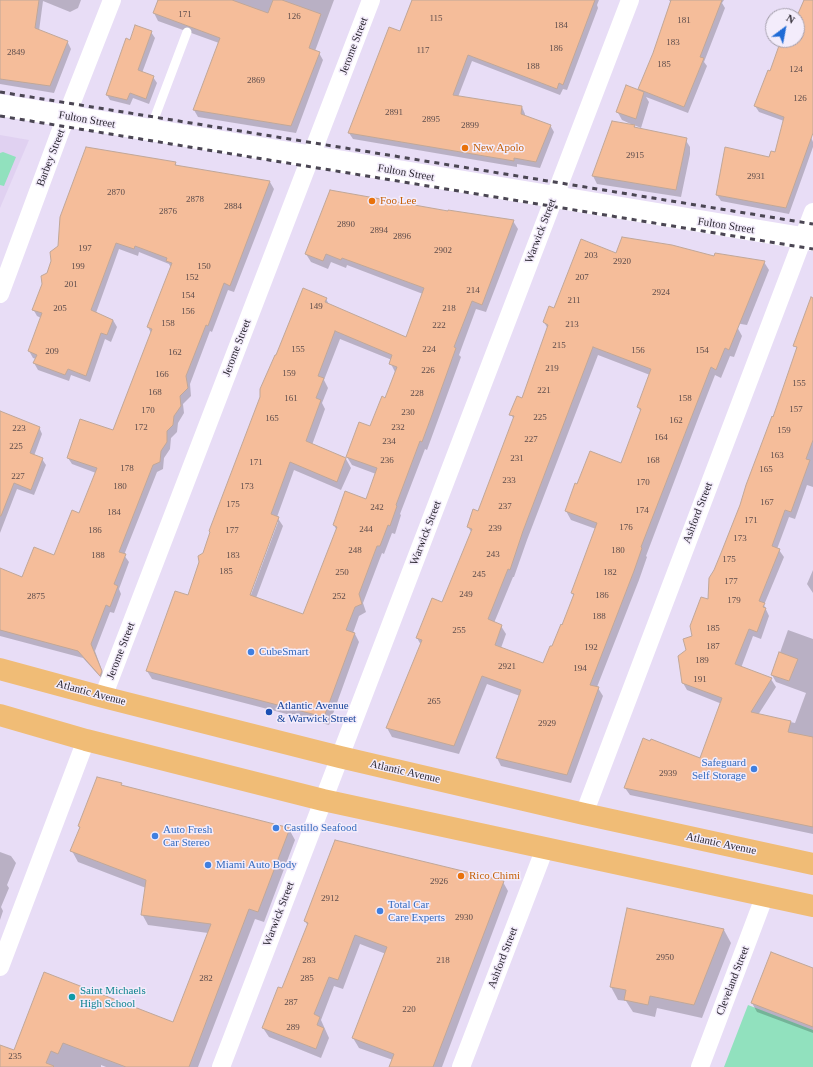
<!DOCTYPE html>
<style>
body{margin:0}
#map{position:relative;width:813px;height:1067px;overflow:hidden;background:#e8ddf6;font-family:Georgia,serif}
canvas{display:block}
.north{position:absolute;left:765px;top:8px;width:40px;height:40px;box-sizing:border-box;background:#f3ecfb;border:1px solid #a39eab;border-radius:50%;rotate:32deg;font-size:11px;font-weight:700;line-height:16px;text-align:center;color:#2c2832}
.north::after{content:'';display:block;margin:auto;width:14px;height:18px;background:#206bd6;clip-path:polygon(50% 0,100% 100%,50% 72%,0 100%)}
</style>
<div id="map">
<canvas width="813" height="1067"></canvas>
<div class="north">N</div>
</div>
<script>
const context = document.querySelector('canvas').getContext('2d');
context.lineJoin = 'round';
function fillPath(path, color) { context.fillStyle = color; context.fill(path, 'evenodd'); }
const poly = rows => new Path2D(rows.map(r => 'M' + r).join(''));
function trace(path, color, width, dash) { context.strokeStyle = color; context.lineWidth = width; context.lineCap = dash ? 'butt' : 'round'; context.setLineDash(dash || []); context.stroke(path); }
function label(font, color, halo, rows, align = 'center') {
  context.font = font + ' Georgia,serif'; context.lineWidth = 3; context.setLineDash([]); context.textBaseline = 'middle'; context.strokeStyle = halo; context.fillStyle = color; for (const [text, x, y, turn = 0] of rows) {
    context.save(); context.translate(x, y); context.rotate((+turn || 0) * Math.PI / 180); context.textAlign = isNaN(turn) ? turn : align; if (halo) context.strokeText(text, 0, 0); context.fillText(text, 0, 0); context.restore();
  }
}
const built = poly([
 [0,135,29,140,0,208]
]);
const green = poly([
 [3,152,16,157,4,186,0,185,0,153],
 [748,1005,813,1030,813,1067,724,1067]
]);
const shadow = poly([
 [0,0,81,0,78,8,70,12,43,1,39,31,67,41,71,49,54,93,0,84],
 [159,0,334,0,315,51,319,53,323,60,296,133,198,117,194,110,219,43,158,21,154,13],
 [412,0,599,0,597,5,598,8,567,90,563,89,560,95,472,61,458,97,522,107,525,114,525,117,550,125,554,132,540,168,517,164,517,167,353,139,349,133,400,32],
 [669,0,724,0,722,3,725,8,704,62,707,66,688,113,646,97,649,102,641,128,634,125,636,128,685,139,690,147,690,154,681,197,597,184,593,176,633,125,622,120,617,111,640,92,639,89,654,53,671,3],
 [804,0,813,0,813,131,811,137,813,142,813,147,789,214,721,201,717,195,725,148,769,158,776,153,784,121,759,112,755,106,770,73,783,40,797,40,797,19],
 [151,32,155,38,142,73,153,77,157,83,149,104,133,98,130,105,110,100,107,95,130,41],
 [175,163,177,166,270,182,274,189,234,292,228,290,212,332,210,331,190,384,191,396,183,404,184,413,178,423,177,432,171,438,170,449,164,458,163,469,157,472,124,555,129,562,119,589,121,594,114,613,110,612,95,651,105,679,104,681,83,658,0,636,0,571,22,578,55,556,80,514,96,473,72,464,68,458,113,431,151,333,148,327,171,268,169,264,139,252,138,256,119,249,96,313,113,320,117,327,111,342,105,339,90,382,71,375,69,381,38,370,34,363,36,359,33,358,29,351,41,318,37,316,33,309,48,273],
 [448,212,513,221,518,229,486,312,476,309,459,355,461,357,427,450,425,449,400,514,401,515,395,534,392,533,384,554,382,553,363,603,366,612,359,616,353,633,355,634,359,642,329,725,152,679,147,671,188,597,277,357,326,299,330,306,406,338,423,294,347,265,346,268,331,262,328,269,311,262,306,254],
 [340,339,392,360,391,364,395,372,386,399,370,427,347,457,352,465,376,474,367,500,334,525,337,531,304,615,256,598,283,526,277,517,294,470,341,490,351,468,346,459,312,445,325,409,322,403,328,388,324,380],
 [276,522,278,522,249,600,247,599],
 [616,254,714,257,764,262,769,270,747,325,735,323,742,336,734,357,730,356,721,378,715,375,699,416,646,556,647,557,639,580,597,687,598,688,603,696,571,783,501,766,497,758,520,696,487,684,459,754,392,737,387,728,421,645,417,638,443,603,472,533,468,527,478,512,514,420,511,414,522,399,548,329,544,322,554,309],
 [598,355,650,375,638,407,641,412,621,464,578,485,566,511,571,520,596,529,572,593,574,597,562,626,544,664,501,648,506,634,501,626,494,623,513,577,514,577,527,540],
 [813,357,813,487,807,485,795,519,789,517,777,549,779,550,784,557,764,605,769,616,761,639,753,636,741,668,771,679,776,687,758,715,795,723,806,693,776,682,772,675,788,630,813,639,813,834,630,795,625,788,700,760,722,704,687,690,683,683,687,650],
 [0,413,39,427,42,434,34,456,42,459,46,465,34,495,17,489,0,533],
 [813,570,813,593,807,584],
 [121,784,123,787,289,829,295,840,264,922,255,919,198,1067,106,1067,101,1065,101,1067,0,1067,0,1053,174,1023,208,933,148,925,142,914,146,888,78,862,72,851,80,828,79,826],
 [0,852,11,856,16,863,7,885,9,888,1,907,3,911,0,920],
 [503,882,508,891,442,1067,390,1067,393,1060,359,1048,353,1038,386,954,360,944,343,989,334,986,321,1020,329,1038,321,1058,269,1037,263,1028,282,990,308,926,305,921],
 [724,930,731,943,702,1018,657,1008,655,1017,633,1012,626,1001,618,1000,611,987],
 [813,969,813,1033,757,1012,752,1003]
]);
const building = poly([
 [0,0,39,0,35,28,68,41,50,86,0,79,0,0],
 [158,0,232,0,268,13,273,0,282,0,321,14,309,48,320,52,291,126,193,110,220,38,153,13,158,0],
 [412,0,595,0,563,85,559,83,557,89,468,55,453,95,522,106,521,114,551,125,536,162,514,158,514,161,348,133,389,27,400,31,412,0],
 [671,0,722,0,700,57,704,58,684,107,638,89,653,53,671,0],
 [804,0,813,0,813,133,786,208,716,195,725,147,769,157,771,151,775,152,784,117,754,106,768,70,770,71,781,40,797,40,797,16,804,0],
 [135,25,152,31,138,70,154,76,146,99,130,93,127,100,106,95,126,38,130,40,135,25],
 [626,85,644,92,636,119,616,112,626,85],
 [612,121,635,125,634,127,687,138,676,190,592,176,612,121],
 [86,147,176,162,175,165,270,181,230,286,224,283,208,326,206,325,186,376,188,388,180,396,181,406,174,416,173,425,167,431,167,442,161,451,160,462,153,465,119,552,126,554,114,584,118,586,110,607,106,605,91,644,102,671,100,676,78,651,0,630,0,568,22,577,34,547,54,555,72,510,79,513,97,468,67,458,80,419,113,430,152,329,147,327,172,263,166,261,167,258,135,246,134,249,116,243,91,310,113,320,107,335,101,333,86,376,68,369,65,375,33,363,37,355,28,351,42,313,32,310,42,284,41,276,47,273,51,261,50,252,58,246,60,217,86,147],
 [330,190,448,211,448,210,514,220,482,305,472,301,454,347,456,348,432,415,422,442,420,441,396,505,397,506,390,526,388,525,380,546,377,546,359,594,362,604,355,607,346,630,355,633,324,717,146,671,175,591,188,595,199,562,198,556,203,553,210,532,209,531,260,397,260,389,275,355,276,355,303,288,327,298,325,302,406,337,424,288,342,258,341,260,326,254,323,261,305,254,330,190],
 [335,331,392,355,389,364,397,367,385,398,382,396,370,426,359,422,346,457,377,468,366,499,345,491,333,525,337,527,303,614,250,595,279,517,271,514,290,462,337,482,346,458,306,441,321,400,316,398,324,378,318,376,335,331],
 [622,237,672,245,714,256,715,253,765,261,729,350,725,348,716,370,711,367,695,408,641,547,642,548,634,571,590,685,599,687,567,775,496,758,521,690,482,676,454,746,386,728,422,640,416,638,432,598,442,602,472,529,467,527,473,509,478,511,514,416,509,415,517,396,522,398,548,325,543,322,549,306,554,308,581,239,616,253,622,237],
 [593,347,651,369,637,407,641,409,621,463,590,451,577,484,575,483,565,511,597,523,571,593,574,594,562,625,561,624,552,646,550,646,543,663,495,645,502,625,488,619,508,569,510,570,523,531,593,347],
 [811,297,813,298,813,440,806,459,810,460,791,512,785,510,772,546,780,549,759,601,765,603,763,607,766,608,757,632,749,629,735,664,772,678,751,712,791,721,788,732,813,737,813,827,624,788,643,738,650,741,651,739,700,758,722,698,682,683,678,656,686,650,683,639,692,636,690,626,701,597,708,599,709,578,714,570,721,553,740,505,746,485,772,416,773,417,797,347,793,346,811,297],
 [0,411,40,427,30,453,43,458,31,490,14,483,1,516,0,516,0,411],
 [779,652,798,659,789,681,771,675,779,652],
 [97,777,122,783,121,785,290,828,258,912,249,909,189,1067,126,1067,63,1043,58,1054,51,1051,46,1063,54,1066,53,1067,0,1067,0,1045,14,1050,44,972,173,1022,211,924,141,915,146,880,70,851,80,827,78,826,97,777],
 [335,840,504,881,433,1067,389,1067,394,1054,352,1038,387,947,355,935,338,980,329,977,314,1014,320,1017,317,1025,324,1028,316,1049,262,1028,278,987,282,988,308,923,304,921,335,840],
 [627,908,724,929,694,1005,650,996,648,1005,624,1000,626,990,610,987,627,908],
 [771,952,813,968,813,1027,751,1003,771,952]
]);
const service = poly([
 [150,130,187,32]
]);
const minor = poly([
 [0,294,59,135,112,0],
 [103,697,371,0],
 [584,814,813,212],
 [0,967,86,740],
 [221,1067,630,0],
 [461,1067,545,848],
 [700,1067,765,895]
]);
const tertiary = poly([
 [0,105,813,240]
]);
const primary = poly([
 [0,669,103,697,340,757,584,814,813,864],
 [0,715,86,740,323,800,813,906]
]);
const rail = poly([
 [0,92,813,224],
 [0,116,813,249]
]);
const markers = [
 [465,148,4,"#e8710a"],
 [372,201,4,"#e8710a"],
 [251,652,4,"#3f7fe0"],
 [269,712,4,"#1a4fb4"],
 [754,769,4,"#3f7fe0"],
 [276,828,4,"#3f7fe0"],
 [155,836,4,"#3f7fe0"],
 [208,865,4,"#3f7fe0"],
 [461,876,4,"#e8710a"],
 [380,911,4,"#3f7fe0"],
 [72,997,4,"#0f9aa8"]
];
const numberNames = [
 ["171",185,15],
 ["126",294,17],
 ["115",436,19],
 ["181",684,21],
 ["184",561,26],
 ["183",673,43],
 ["186",556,49],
 ["117",423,51],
 ["2849",16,53],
 ["185",664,65],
 ["188",533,67],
 ["124",796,70],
 ["2869",256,81],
 ["126",800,99],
 ["2891",394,113],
 ["2895",431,120],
 ["2899",470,126],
 ["2915",635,156],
 ["2931",756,177],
 ["2870",116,193],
 ["2878",195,200],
 ["2884",233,207],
 ["2876",168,212],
 ["2890",346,225],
 ["2894",379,231],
 ["2896",402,237],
 ["197",85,249],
 ["2902",443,251],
 ["203",591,256],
 ["2920",622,262],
 ["199",78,267],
 ["150",204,267],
 ["152",192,278],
 ["207",582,278],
 ["201",71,285],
 ["214",473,291],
 ["2924",661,293],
 ["154",188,296],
 ["211",574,301],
 ["149",316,307],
 ["205",60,309],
 ["218",449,309],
 ["156",188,312],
 ["158",168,324],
 ["213",572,325],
 ["222",439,326],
 ["215",559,346],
 ["155",298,350],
 ["224",429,350],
 ["156",638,351],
 ["154",702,351],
 ["209",52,352],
 ["162",175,353],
 ["219",552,369],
 ["226",428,371],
 ["159",289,374],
 ["166",162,375],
 ["155",799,384],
 ["221",544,391],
 ["168",155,393],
 ["228",417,394],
 ["161",291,399],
 ["158",685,399],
 ["157",796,410],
 ["170",148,411],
 ["230",408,413],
 ["225",540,418],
 ["165",272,419],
 ["162",676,421],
 ["172",141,428],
 ["232",398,428],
 ["223",19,429],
 ["159",784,431],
 ["164",661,438],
 ["227",531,440],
 ["234",389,442],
 ["225",16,447],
 ["163",777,456],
 ["231",517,459],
 ["236",387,461],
 ["168",653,461],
 ["171",256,463],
 ["178",127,469],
 ["165",766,470],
 ["227",18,477],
 ["233",509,481],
 ["170",643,483],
 ["180",120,487],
 ["173",247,487],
 ["167",767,503],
 ["175",233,505],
 ["237",505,507],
 ["242",377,508],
 ["174",642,511],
 ["184",114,513],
 ["171",751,521],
 ["176",626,528],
 ["239",495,529],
 ["244",366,530],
 ["186",95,531],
 ["177",232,531],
 ["173",740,539],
 ["248",355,551],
 ["180",618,551],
 ["243",493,555],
 ["188",98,556],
 ["183",233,556],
 ["175",729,560],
 ["185",226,572],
 ["250",342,573],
 ["182",610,573],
 ["245",479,575],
 ["177",731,582],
 ["249",466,595],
 ["186",602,596],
 ["2875",36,597],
 ["252",339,597],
 ["179",734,601],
 ["188",599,617],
 ["185",713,629],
 ["255",459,631],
 ["187",713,647],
 ["192",591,648],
 ["189",702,661],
 ["2921",507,667],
 ["194",580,669],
 ["191",700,680],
 ["265",434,702],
 ["2929",547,724],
 ["2939",668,774],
 ["2926",439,882],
 ["2912",330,899],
 ["2930",464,918],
 ["2950",665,958],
 ["283",309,961],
 ["218",443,961],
 ["282",206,979],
 ["285",307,979],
 ["287",291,1003],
 ["220",409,1010],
 ["289",293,1028],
 ["235",15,1057]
];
const streetNames = [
 ["Jerome Street",354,46,-69],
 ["Fulton Street",87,120,10],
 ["Barbey Street",51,158,-69],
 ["Fulton Street",406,173,10],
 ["Fulton Street",726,226,9],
 ["Warwick Street",541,231,-69],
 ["Jerome Street",237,348,-69],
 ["Ashford Street",698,513,-69],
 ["Warwick Street",426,533,-69],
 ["Jerome Street",121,651,-69],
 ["Atlantic Avenue",91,693,15],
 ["Atlantic Avenue",405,772,13],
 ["Atlantic Avenue",721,844,12],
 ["Warwick Street",279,914,-69],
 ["Ashford Street",503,958,-69],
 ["Cleveland Street",733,981,-69]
];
const foodNames = [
 ["New Apolo",473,148],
 ["Foo Lee",380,201],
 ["Rico Chimi",469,876]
];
const shopNames = [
 ["CubeSmart",259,652],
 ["Safeguard",746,763,"right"],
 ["Self Storage",746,776,"right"],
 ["Castillo Seafood",284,828],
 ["Auto Fresh",163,830],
 ["Car Stereo",163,843],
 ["Miami Auto Body",216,865],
 ["Total Car",388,905],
 ["Care Experts",388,918]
];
const transitNames = [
 ["Atlantic Avenue",277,706],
 ["& Warwick Street",277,719]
];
const cultureNames = [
 ["Saint Michaels",80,991],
 ["High School",80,1004]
];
fillPath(built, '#e0d1f1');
fillPath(green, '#91e1be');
fillPath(shadow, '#0003');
fillPath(building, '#f5bd9a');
trace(building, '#c0a798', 1);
trace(service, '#fff', 9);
trace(minor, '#fff', 18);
trace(tertiary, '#fff', 22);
trace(primary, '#f0bc76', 22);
trace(rail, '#4b4653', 3, [5, 5]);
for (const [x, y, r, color] of markers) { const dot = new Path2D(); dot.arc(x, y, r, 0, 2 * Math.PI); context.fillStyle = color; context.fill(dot); trace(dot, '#f3ecfb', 1.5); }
label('9px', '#5e4d4c', null, numberNames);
label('11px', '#2c2832', '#f3ecfb', streetNames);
label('11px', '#c56008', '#f3ecfb', foodNames, 'left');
label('11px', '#366cbe', '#f3ecfb', shopNames, 'left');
label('11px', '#164399', '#f3ecfb', transitNames, 'left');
label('11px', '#0d838f', '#f3ecfb', cultureNames, 'left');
</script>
